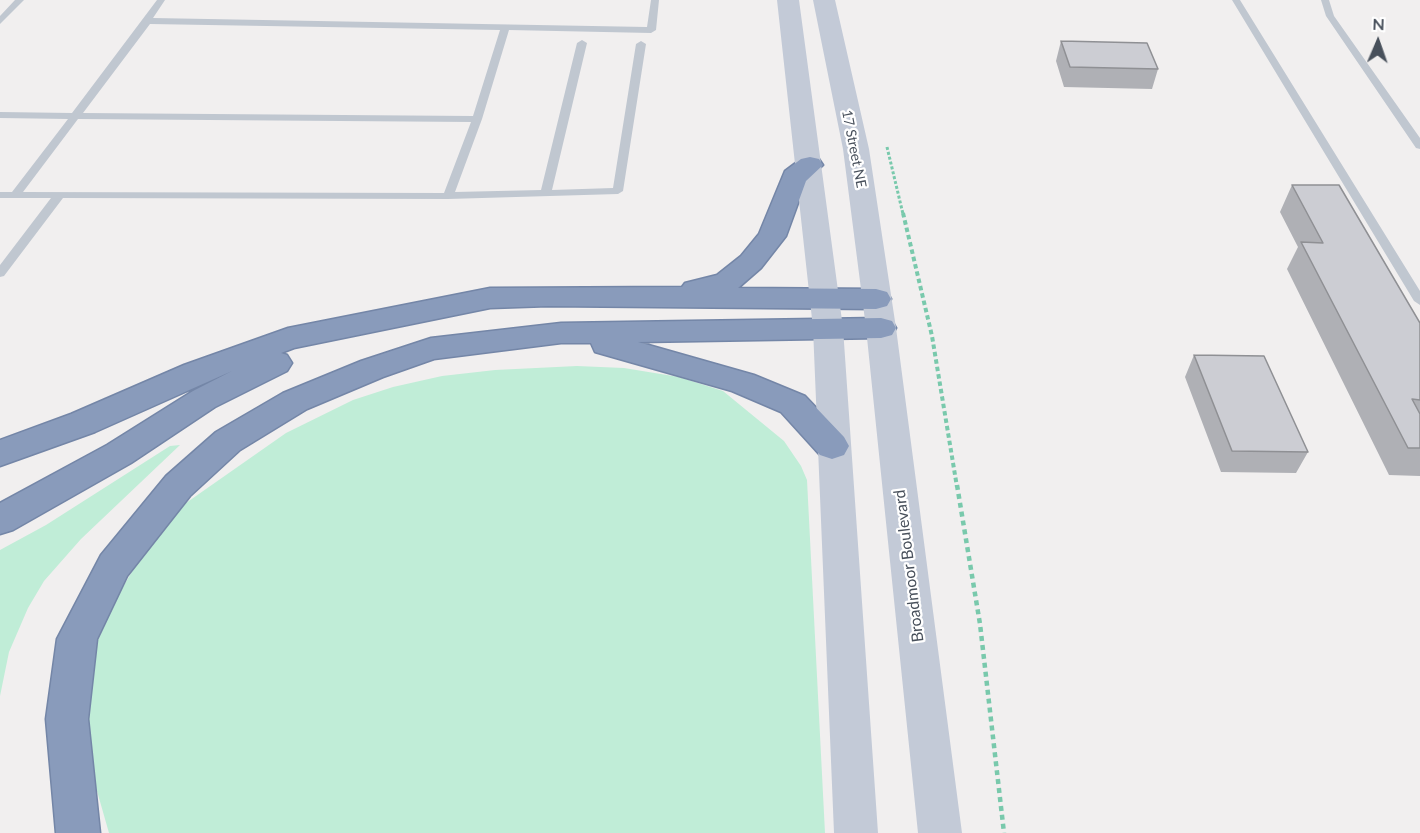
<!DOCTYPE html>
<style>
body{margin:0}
#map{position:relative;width:1420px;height:833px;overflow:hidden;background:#f1efef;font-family:Lato,sans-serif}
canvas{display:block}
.north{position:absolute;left:1348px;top:12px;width:60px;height:60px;-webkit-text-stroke:4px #fff;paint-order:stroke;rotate:2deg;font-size:16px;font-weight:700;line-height:24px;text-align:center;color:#48505b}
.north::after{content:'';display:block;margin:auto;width:21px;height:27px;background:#48505b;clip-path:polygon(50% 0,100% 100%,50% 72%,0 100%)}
</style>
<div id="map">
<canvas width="1420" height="833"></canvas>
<div class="north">N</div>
</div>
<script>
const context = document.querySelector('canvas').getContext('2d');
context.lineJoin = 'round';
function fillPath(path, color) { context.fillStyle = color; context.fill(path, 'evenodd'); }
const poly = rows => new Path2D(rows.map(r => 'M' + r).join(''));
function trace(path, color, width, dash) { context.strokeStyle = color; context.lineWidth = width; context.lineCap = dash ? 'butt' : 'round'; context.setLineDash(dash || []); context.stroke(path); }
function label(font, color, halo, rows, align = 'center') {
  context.font = font + ' Lato,sans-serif'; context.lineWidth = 4.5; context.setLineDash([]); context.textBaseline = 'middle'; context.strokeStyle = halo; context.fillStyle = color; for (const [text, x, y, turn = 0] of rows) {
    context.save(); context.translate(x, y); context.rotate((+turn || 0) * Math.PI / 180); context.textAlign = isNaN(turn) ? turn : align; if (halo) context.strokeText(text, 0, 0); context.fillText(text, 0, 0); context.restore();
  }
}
const green = poly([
 [577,366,624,368,679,377,723,391,784,441,801,466,807,480,825,833,109,833,91,770,86,703,96,645,115,600,154,535,186,503,286,433,353,400,393,387,442,376,495,370],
 [180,445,81,539,44,581,28,608,9,652,0,696,0,550,46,525,170,446]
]);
const pathFar2 = poly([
 [887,147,903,214]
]);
const pathFar1 = poly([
 [903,213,932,336,957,487]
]);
const path = poly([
 [957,485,980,624,1004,833]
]);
const lane = poly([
 [15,0,24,0,0,24,0,16,15,0],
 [157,0,165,0,153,18,647,27,651,0,659,0,656,30,651,33,509,30,482,119,455,192,541,190,577,43,582,40,587,43,552,190,613,188,636,44,641,41,646,44,623,191,618,194,448,199,63,198,4,276,0,277,0,265,51,198,0,198,0,192,12,192,68,119,0,118,0,112,72,113,157,0],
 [150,24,500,30,473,116,83,113,150,24],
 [78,119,471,122,444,193,23,192,78,119],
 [1232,0,1240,0,1420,291,1420,305,1414,301,1232,0],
 [1321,0,1329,0,1334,16,1420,138,1420,149,1416,148,1326,16,1321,0]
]);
const secondary = poly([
 [777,0,799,0,843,328,878,833,834,833,813,328,777,0],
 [813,0,835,0,869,149,896,328,962,833,918,833,866,328,843,149,813,0]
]);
const highway = poly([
 [810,157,819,159,823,165,806,181,786,236,761,268,738,288,876,289,887,292,891,299,887,306,876,309,548,306,490,308,294,348,281,353,287,355,292,363,287,371,215,407,131,463,13,530,0,534,0,503,107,445,193,391,232,371,95,432,0,466,0,440,71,414,184,365,288,328,490,288,682,287,685,283,717,275,741,256,759,234,785,171,801,159,810,157],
 [881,318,892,321,896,328,892,335,881,338,638,342,754,375,805,396,844,437,849,446,844,455,832,459,820,455,781,412,732,391,595,352,591,343,561,343,434,359,383,377,307,409,240,450,190,496,127,576,97,639,88,719,100,833,56,833,46,719,57,639,101,555,166,476,216,432,283,393,361,361,431,338,561,323,881,318]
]);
const wall = poly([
 [1061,41,1158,69,1152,89,1064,87,1056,61],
 [1292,185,1420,323,1420,476,1389,475,1287,269,1298,247,1280,212],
 [1194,355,1308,452,1296,473,1221,472,1185,377]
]);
const building = poly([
 [1061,41,1147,43,1158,69,1070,67,1061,41],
 [1292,185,1339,185,1420,323,1420,400,1412,399,1420,414,1420,448,1408,448,1301,242,1323,243,1292,185],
 [1194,355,1264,356,1308,452,1232,451,1194,355]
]);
const farStreetnames = [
 ["17 Street NE",854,149,79]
];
const streetNames = [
 ["Broadmoor Boulevard",909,566,-97]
];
fillPath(green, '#c0edd7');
trace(highway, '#7486a7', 3);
trace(pathFar2, '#79c9ac', 3, [3, 2]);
trace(pathFar1, '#79c9ac', 4, [4.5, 3]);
trace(path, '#79c9ac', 4.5, [5, 4]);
fillPath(lane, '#c0c7d0');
fillPath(secondary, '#c3cad7');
fillPath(highway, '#899bbb');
fillPath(wall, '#afb0b5');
fillPath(building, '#cccdd3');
trace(building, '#8f9094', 1.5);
label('14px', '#48505b', '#fff', farStreetnames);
label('16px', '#48505b', '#fff', streetNames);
</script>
